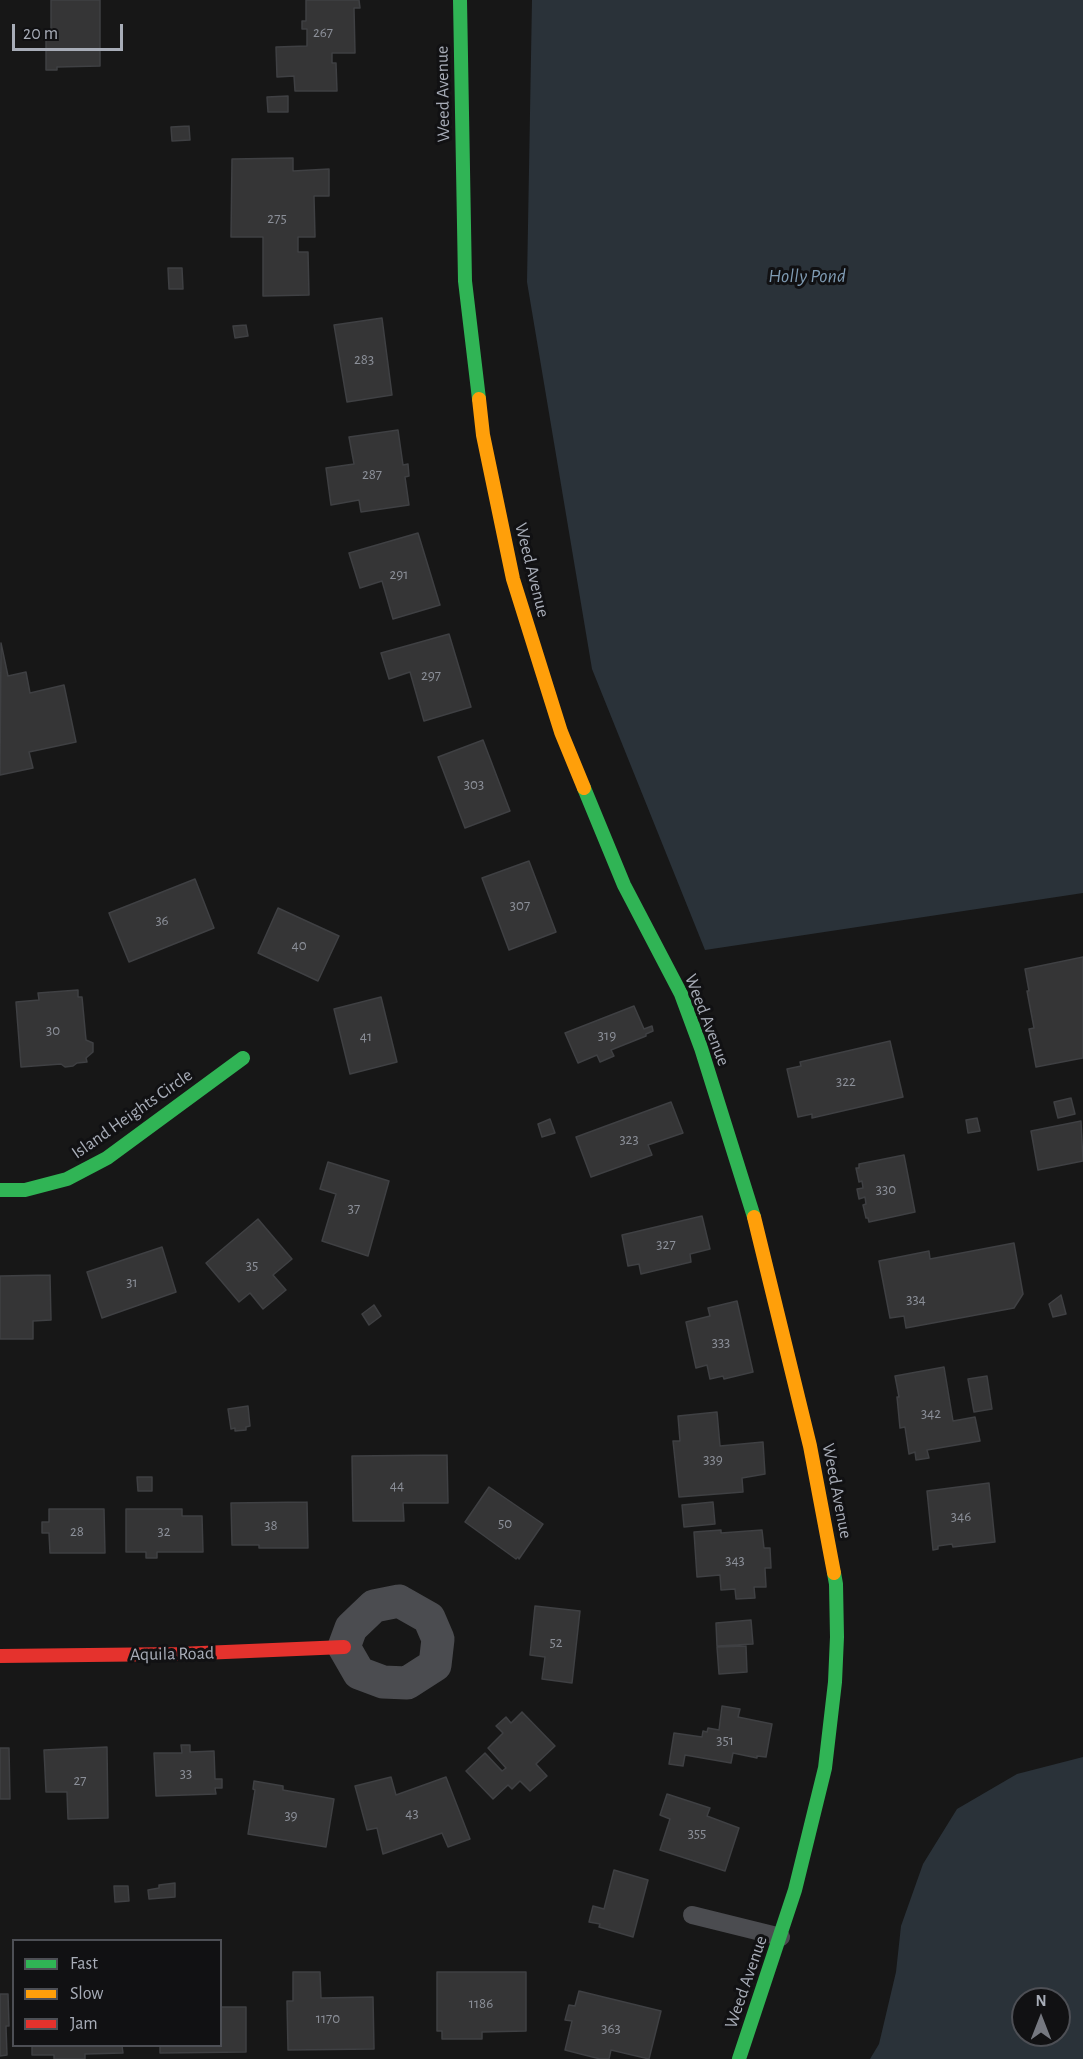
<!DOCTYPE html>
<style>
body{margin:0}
#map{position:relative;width:1083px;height:2059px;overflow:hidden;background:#171717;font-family:"Alegreya Sans",sans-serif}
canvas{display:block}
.legend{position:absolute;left:12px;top:1939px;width:210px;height:108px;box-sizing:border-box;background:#111113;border:2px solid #4d4f55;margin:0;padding:8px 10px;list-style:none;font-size:18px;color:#a8adb8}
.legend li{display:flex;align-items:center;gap:12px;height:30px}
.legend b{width:30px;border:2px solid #4d4f55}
.north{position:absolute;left:1011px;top:1987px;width:60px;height:60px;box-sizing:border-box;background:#111113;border:2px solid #4d4f55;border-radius:50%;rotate:0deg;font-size:16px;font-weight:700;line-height:24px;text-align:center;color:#a8adb8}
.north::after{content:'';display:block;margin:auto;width:21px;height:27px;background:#757880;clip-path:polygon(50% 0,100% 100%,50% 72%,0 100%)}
.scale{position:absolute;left:12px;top:24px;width:111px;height:27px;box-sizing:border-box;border:3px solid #a8adb8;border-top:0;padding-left:8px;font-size:18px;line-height:21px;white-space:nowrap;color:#a8adb8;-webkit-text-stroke:4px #111113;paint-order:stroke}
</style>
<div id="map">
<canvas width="1083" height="2059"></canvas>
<ul class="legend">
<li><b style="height:8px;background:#30b455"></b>Fast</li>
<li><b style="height:8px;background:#ff9f0a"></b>Slow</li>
<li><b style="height:8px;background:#e5322d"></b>Jam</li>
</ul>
<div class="north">N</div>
<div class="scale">20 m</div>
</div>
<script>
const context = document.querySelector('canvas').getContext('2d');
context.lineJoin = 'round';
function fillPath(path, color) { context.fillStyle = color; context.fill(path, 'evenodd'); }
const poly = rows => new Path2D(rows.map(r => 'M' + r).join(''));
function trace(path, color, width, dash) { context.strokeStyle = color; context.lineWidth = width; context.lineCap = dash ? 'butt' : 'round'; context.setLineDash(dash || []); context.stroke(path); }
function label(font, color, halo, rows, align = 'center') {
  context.font = font + ' "Alegreya Sans",sans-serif'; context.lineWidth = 6; context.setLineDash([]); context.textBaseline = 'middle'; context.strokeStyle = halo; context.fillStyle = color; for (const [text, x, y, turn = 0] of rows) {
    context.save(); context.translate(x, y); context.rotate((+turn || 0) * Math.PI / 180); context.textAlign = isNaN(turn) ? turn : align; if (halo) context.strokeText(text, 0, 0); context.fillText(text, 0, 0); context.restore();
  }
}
const water = poly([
 [532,0,1083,0,1083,893,705,950,592,669,527,282],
 [1083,1757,1083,2059,870,2059,879,2044,896,1972,901,1926,923,1864,957,1809,1017,1774],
 [1023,1999,1059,1999,1059,2035,1023,2035]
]);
const building = poly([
 [51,0,100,0,100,66,57,67,57,70,46,70,46,34,51,34,51,0],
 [306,0,359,0,360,8,354,8,355,53,332,53,332,63,336,63,337,91,295,91,294,76,277,77,276,47,307,46,307,29,302,29,302,21,306,21,306,0],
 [288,96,288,112,268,112,267,97,288,96],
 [189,126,190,140,172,141,171,127,189,126],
 [293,158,293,171,329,169,329,196,314,196,315,237,298,237,298,252,308,252,309,295,263,296,263,237,231,237,232,159,293,158],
 [168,268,182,268,183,289,169,289,168,268],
 [382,318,392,395,347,402,334,325,382,318],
 [246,325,248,336,235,338,233,326,246,325],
 [398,430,403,465,408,464,409,476,405,477,409,505,361,512,359,500,331,505,326,468,354,464,349,437,398,430],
 [418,533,440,605,393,619,382,581,360,588,349,553,418,533],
 [449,634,471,707,424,721,410,672,389,679,381,653,449,634],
 [1,643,8,676,26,672,30,693,64,685,76,742,29,752,33,768,0,775,1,643],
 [483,740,510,811,465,828,438,757,483,740],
 [529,861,556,932,509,950,482,878,529,861],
 [195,879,214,928,129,962,109,913,195,879],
 [278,908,339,936,318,981,258,953,278,908],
 [1083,957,1083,1058,1036,1067,1029,1029,1034,1028,1027,991,1029,991,1025,969,1083,957],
 [78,990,78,997,82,997,86,1040,93,1043,93,1052,86,1058,87,1062,77,1063,73,1066,65,1067,61,1064,21,1067,16,1002,39,1000,38,993,78,990],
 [381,997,397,1062,350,1074,334,1009,381,997],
 [634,1006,644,1029,652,1026,653,1031,646,1034,646,1036,611,1050,614,1056,600,1062,597,1055,578,1063,565,1033,634,1006],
 [890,1041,903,1097,812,1118,812,1114,798,1117,787,1069,801,1066,800,1062,890,1041],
 [1071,1098,1075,1114,1058,1118,1054,1102,1071,1098],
 [671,1102,683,1133,648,1145,652,1155,591,1177,576,1137,671,1102],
 [977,1118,980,1131,968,1133,966,1120,977,1118],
 [550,1119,555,1133,542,1137,538,1124,550,1119],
 [1081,1121,1083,1161,1038,1170,1031,1131,1081,1121],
 [904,1155,915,1212,869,1222,868,1218,866,1218,863,1205,866,1204,865,1197,859,1199,857,1189,863,1188,862,1181,859,1182,856,1168,859,1168,859,1164,904,1155],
 [328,1162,389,1181,368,1256,322,1241,336,1194,320,1189,328,1162],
 [702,1216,710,1249,690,1254,691,1262,641,1274,639,1264,628,1266,622,1235,702,1216],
 [258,1219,292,1259,273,1275,286,1290,263,1309,250,1293,239,1302,206,1263,258,1219],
 [1014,1243,1023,1294,1014,1308,906,1328,904,1316,890,1318,879,1261,929,1251,930,1259,1014,1243],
 [162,1247,176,1292,102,1318,87,1272,162,1247],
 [50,1275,51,1320,33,1321,33,1339,0,1339,0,1276,50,1275],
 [1061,1295,1066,1314,1053,1317,1049,1304,1061,1295],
 [737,1301,753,1372,724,1379,723,1376,710,1379,707,1365,696,1368,686,1322,710,1316,708,1308,737,1301],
 [374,1305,381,1316,369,1325,362,1314,374,1305],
 [944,1367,953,1421,975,1417,980,1441,927,1450,929,1458,916,1460,915,1452,909,1454,905,1427,900,1428,897,1397,899,1397,895,1376,944,1367],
 [987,1376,992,1409,974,1412,968,1379,987,1376],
 [248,1406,250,1426,246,1427,246,1430,235,1431,235,1428,231,1429,228,1409,248,1406],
 [717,1412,720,1446,763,1442,765,1474,742,1478,743,1492,679,1497,673,1441,680,1441,678,1416,717,1412],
 [447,1455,448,1503,403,1503,404,1521,353,1521,352,1456,447,1455],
 [137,1477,152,1477,152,1491,138,1491,137,1477],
 [989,1483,995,1542,953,1547,952,1544,938,1546,938,1549,933,1550,927,1491,989,1483],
 [489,1487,543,1524,519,1559,518,1557,516,1559,465,1522,489,1487],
 [307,1502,308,1548,259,1548,259,1545,232,1545,231,1503,307,1502],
 [713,1502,715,1524,684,1527,682,1505,713,1502],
 [49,1509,104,1509,105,1553,50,1553,49,1533,42,1533,42,1522,49,1522,49,1509],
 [126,1509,182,1509,182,1516,202,1516,203,1552,157,1552,157,1558,146,1558,146,1552,126,1552,126,1509],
 [721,1530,721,1533,762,1530,764,1548,770,1548,771,1568,765,1568,766,1587,754,1587,755,1598,736,1599,735,1589,721,1590,720,1575,697,1577,694,1532,721,1530],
 [535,1606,580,1611,572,1683,542,1679,545,1657,530,1655,535,1606],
 [751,1620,753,1644,717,1646,716,1623,751,1620],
 [746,1646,747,1672,719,1674,717,1647,746,1646],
 [722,1706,740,1709,738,1717,772,1724,766,1757,757,1756,757,1758,733,1753,731,1763,685,1755,683,1766,669,1764,674,1733,702,1737,703,1731,707,1732,708,1728,719,1730,722,1706],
 [522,1712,555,1746,536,1764,547,1776,530,1791,520,1781,512,1789,508,1785,493,1799,466,1771,485,1753,502,1771,506,1768,488,1748,503,1733,496,1726,506,1717,511,1723,522,1712],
 [181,1745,190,1745,190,1752,214,1751,215,1779,222,1779,222,1788,215,1788,216,1794,156,1796,154,1753,182,1753,181,1745],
 [107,1747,108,1818,68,1819,67,1792,46,1792,44,1750,107,1747],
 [0,1748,9,1748,10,1799,0,1799,0,1748],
 [391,1777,396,1795,446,1777,470,1839,448,1847,442,1833,383,1854,377,1828,367,1830,355,1786,391,1777],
 [254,1781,283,1786,283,1790,334,1799,326,1847,248,1834,255,1790,253,1789,254,1781],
 [667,1794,710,1808,707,1816,739,1828,725,1871,660,1850,670,1819,660,1815,667,1794],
 [614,1870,648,1880,633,1937,599,1927,600,1924,589,1922,593,1906,604,1909,614,1870],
 [175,1883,175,1897,149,1899,148,1890,159,1888,159,1885,175,1883],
 [114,1886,128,1886,129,1901,115,1902,114,1886],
 [293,1972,320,1972,321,1998,373,1997,374,2049,288,2050,287,2001,293,2001,293,1972],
 [437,1972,526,1972,526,2031,482,2032,482,2039,442,2039,442,2031,437,2031,437,1972],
 [579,1991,661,2011,649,2059,611,2050,609,2059,600,2059,565,2050,572,2021,565,2020,569,2005,575,2006,579,1991],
 [0,1994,8,1994,9,2026,6,2026,7,2055,0,2056,0,1994],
 [220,2007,246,2007,246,2052,160,2053,160,2046,220,2046,220,2007],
 [32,2046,122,2046,123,2053,85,2054,85,2059,54,2059,54,2055,32,2055,32,2046]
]);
const lane = poly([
 [692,1915,781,1937]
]);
const street = poly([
 [399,1601,429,1618,438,1639,435,1665,407,1683,383,1682,359,1673,344,1647,351,1628,374,1606,399,1601]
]);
const fast = poly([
 [460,0,465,281,479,399],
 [584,788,624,885,681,994,701,1048,754,1217],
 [0,1190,25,1190,67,1179,107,1158,243,1058],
 [739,2059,795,1890,825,1768,835,1682,837,1637,836,1584,834,1573]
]);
const slow = poly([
 [479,399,483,435,513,579,561,732,584,788],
 [754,1217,810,1446,834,1573]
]);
const jam = poly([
 [0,1656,178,1654,344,1647]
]);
const numberNames = [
 ["267",323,32],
 ["275",277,218],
 ["283",364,359],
 ["287",372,474],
 ["291",399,574],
 ["297",431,675],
 ["303",474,784],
 ["307",520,905],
 ["36",162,920],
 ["40",299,945],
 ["30",53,1030],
 ["319",607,1035],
 ["41",366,1036],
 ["322",846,1081],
 ["323",629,1139],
 ["330",886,1189],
 ["37",354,1208],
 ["327",666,1244],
 ["35",252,1265],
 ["31",132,1282],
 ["334",916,1299],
 ["333",721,1342],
 ["342",931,1413],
 ["339",713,1459],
 ["44",397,1485],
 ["346",961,1516],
 ["50",505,1523],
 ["38",271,1525],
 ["28",77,1531],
 ["32",164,1531],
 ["343",735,1560],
 ["52",556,1642],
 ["351",725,1740],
 ["33",186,1773],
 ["27",80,1780],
 ["43",412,1813],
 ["39",291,1815],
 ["355",697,1833],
 ["1186",481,2003],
 ["1170",328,2018],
 ["363",611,2028]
];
const streetNames = [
 ["Weed Avenue",443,94,-91],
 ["Weed Avenue",532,570,76],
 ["Weed Avenue",707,1020,69],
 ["Island Heights Circle",132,1114,-35],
 ["Weed Avenue",837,1491,79],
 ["Aquila Road",172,1654,-1],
 ["Weed Avenue",746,1982,-71]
];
const waterNames = [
 ["Holly Pond",807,276]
];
fillPath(water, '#2a3239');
fillPath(building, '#353536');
trace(building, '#3f4043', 1.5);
trace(lane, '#4b4c50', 18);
trace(street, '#4b4c50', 33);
trace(fast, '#30b455', 14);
trace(slow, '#ff9f0a', 14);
trace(jam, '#e5322d', 14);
label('15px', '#8b8f98', null, numberNames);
label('18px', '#a8adb8', '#111113', streetNames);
label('italic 20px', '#7f9bb3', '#111113', waterNames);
</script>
